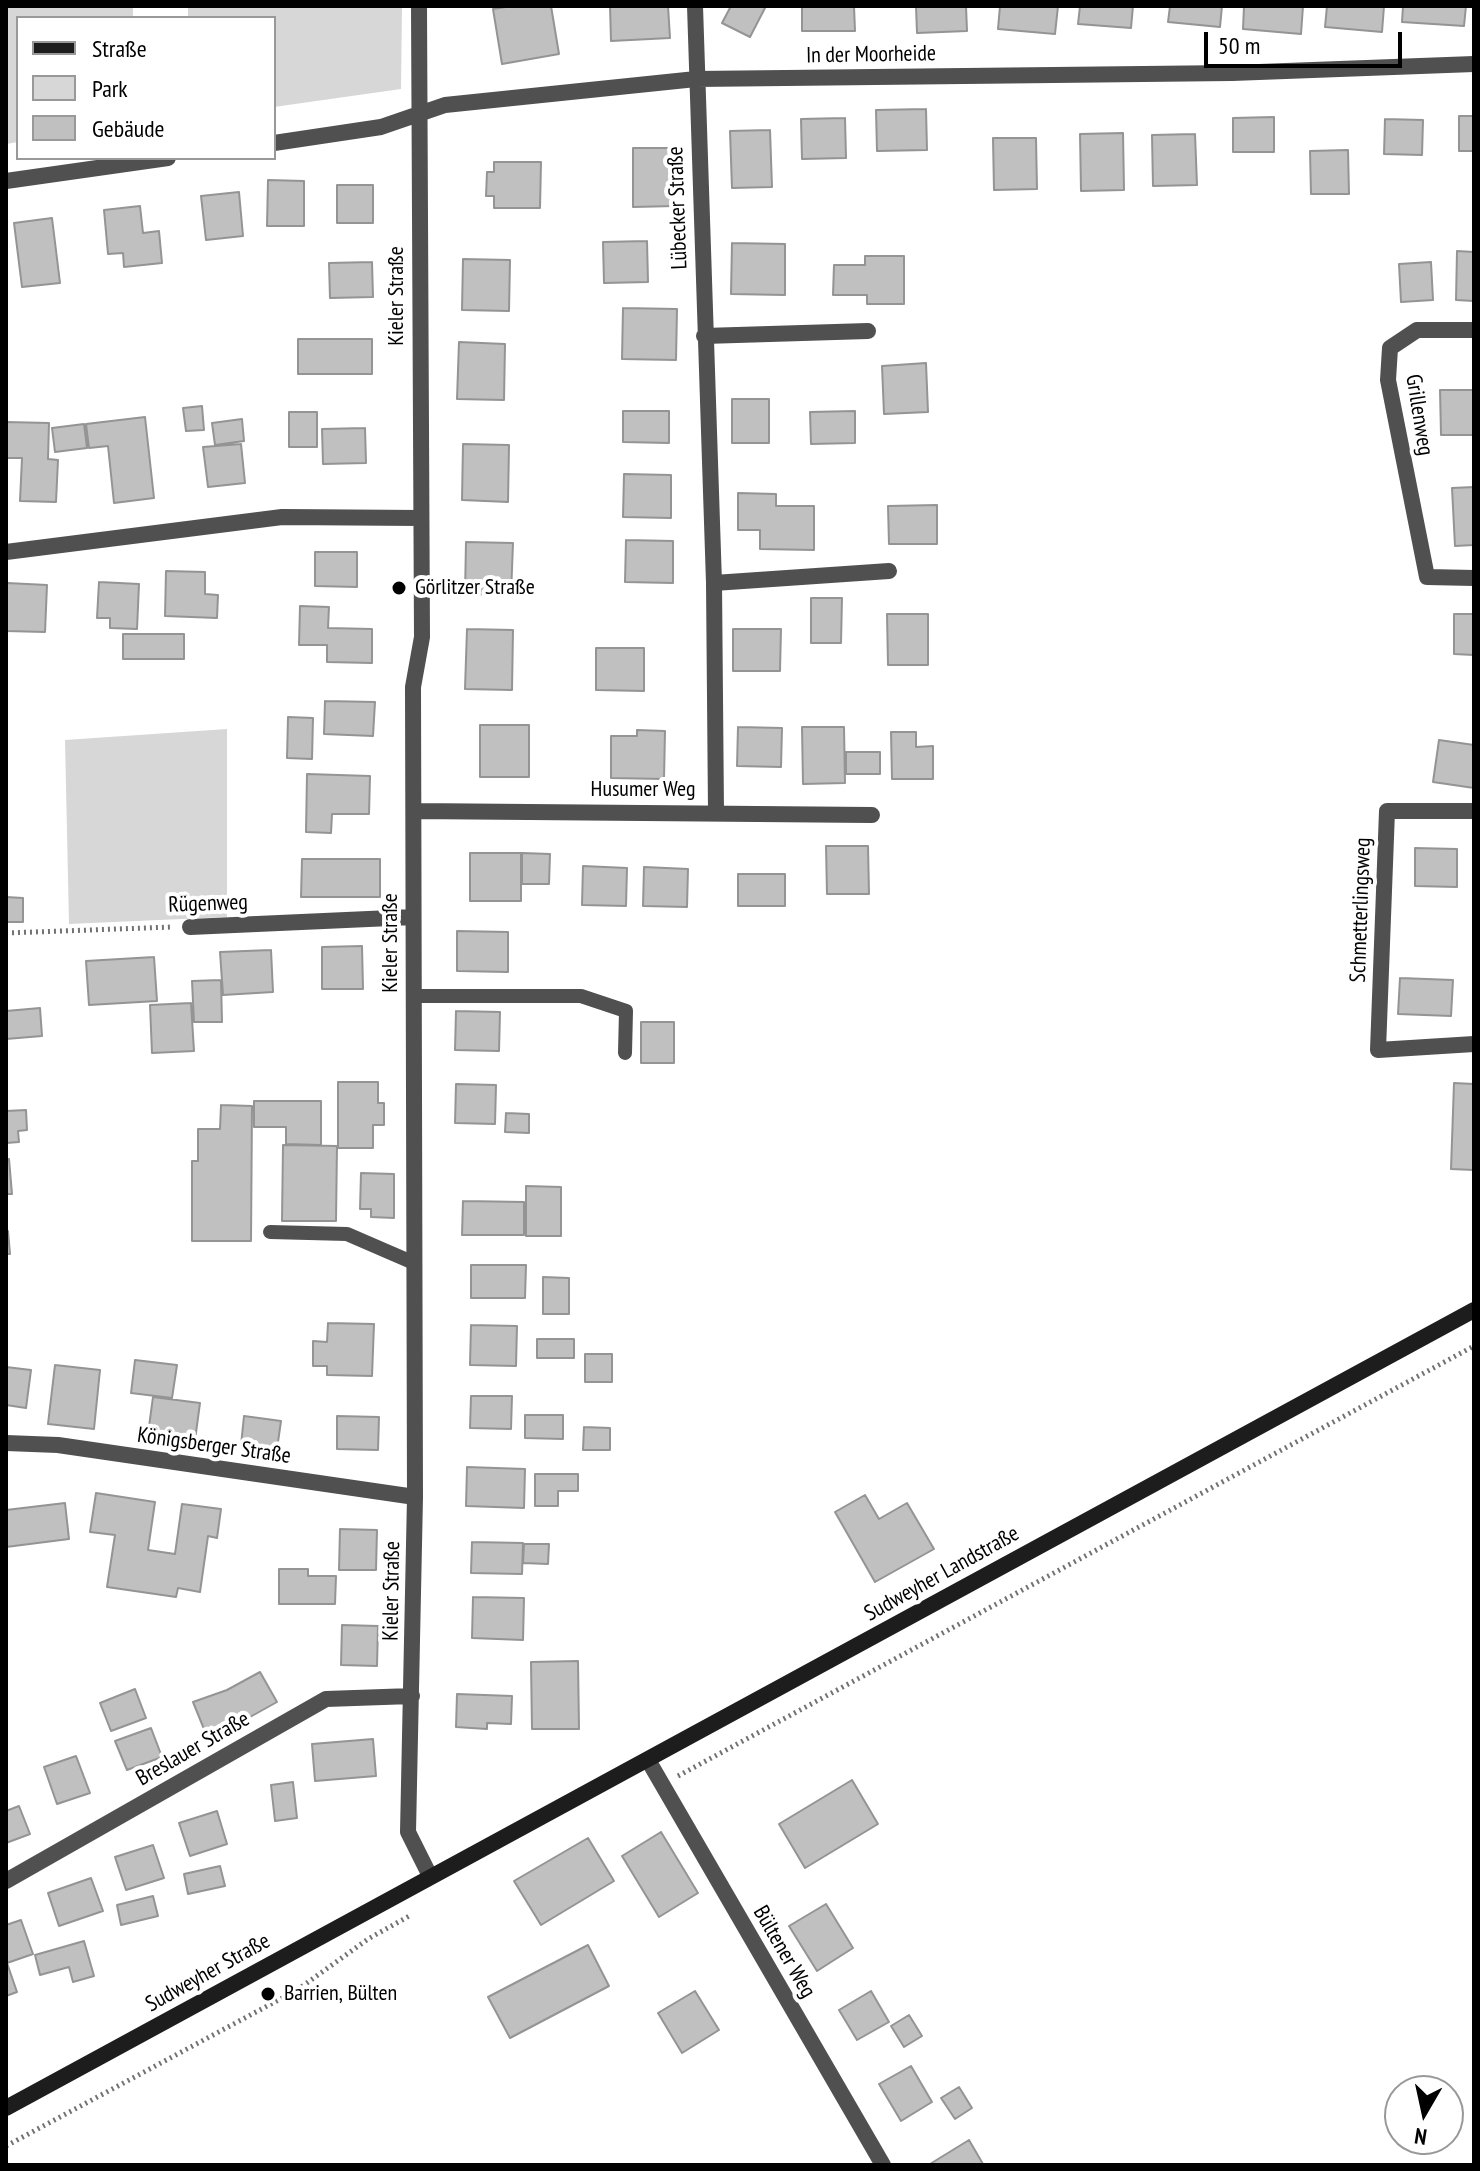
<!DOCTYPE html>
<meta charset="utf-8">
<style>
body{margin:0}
#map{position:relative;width:1480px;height:2171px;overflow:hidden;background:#fff;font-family:"PT Sans Narrow",sans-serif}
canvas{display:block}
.frame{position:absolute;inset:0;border:8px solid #000;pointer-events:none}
.legend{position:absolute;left:16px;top:16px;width:260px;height:144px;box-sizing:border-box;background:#fff;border:2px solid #999;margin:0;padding:10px 14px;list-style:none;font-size:24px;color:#000}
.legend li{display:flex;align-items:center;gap:16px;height:40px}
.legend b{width:40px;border:2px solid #999}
.north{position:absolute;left:1384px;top:2075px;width:80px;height:80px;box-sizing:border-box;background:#fff;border:2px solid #999;border-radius:50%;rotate:189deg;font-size:22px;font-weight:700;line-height:32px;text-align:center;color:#000}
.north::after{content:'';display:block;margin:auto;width:28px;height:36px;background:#000;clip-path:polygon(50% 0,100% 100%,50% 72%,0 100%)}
.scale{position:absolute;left:1204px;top:32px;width:198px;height:36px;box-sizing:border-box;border:4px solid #000;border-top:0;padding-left:10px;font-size:24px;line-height:28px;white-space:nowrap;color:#000;-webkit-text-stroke:6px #fff;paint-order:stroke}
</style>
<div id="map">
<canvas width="1480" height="2171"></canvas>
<div class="frame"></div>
<ul class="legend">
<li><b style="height:10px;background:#1d1d1d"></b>Straße</li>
<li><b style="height:22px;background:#d7d7d7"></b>Park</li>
<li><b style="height:22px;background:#c0c0c0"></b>Gebäude</li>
</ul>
<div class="north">N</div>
<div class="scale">50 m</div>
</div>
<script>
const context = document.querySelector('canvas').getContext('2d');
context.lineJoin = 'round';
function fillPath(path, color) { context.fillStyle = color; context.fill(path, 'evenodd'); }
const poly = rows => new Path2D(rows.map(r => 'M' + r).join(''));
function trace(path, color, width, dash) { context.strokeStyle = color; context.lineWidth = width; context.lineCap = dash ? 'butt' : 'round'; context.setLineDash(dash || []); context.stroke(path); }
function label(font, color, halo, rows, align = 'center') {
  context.font = font + ' "PT Sans Narrow",sans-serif'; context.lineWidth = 8; context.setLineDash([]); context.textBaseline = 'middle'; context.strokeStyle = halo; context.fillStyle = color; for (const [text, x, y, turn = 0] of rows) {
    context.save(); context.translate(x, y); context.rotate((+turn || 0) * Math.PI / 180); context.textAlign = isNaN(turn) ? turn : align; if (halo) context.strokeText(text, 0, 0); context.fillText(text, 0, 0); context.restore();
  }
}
const green = poly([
 [6,6,133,6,133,18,18,18,18,142,6,144],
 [188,6,402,6,401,89,274,107,274,18,175,18,188,16],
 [227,729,227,917,69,924,65,740]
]);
const building = poly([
 [512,6,551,6,559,54,502,64,493,9,512,6],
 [610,6,668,6,670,38,611,41,610,6],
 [731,6,766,6,750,37,722,23,731,6],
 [802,6,854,6,855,31,802,31,802,6],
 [916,6,966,6,967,31,917,33,916,6],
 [1000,6,1058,6,1055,34,998,29,1000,6],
 [1080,6,1133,6,1131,28,1078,24,1080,6],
 [1170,6,1222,6,1220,27,1168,22,1170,6],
 [1244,6,1303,6,1301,34,1243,29,1244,6],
 [1327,6,1384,6,1382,32,1325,27,1327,6],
 [1403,6,1466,6,1464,26,1402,22,1403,6],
 [926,109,927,150,877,151,876,110,926,109],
 [1459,116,1474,116,1474,151,1459,151,1459,116],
 [1274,117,1274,152,1233,152,1233,118,1274,117],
 [845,118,846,158,802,159,801,119,845,118],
 [1385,119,1423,120,1422,155,1384,154,1385,119],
 [770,130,772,187,732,188,730,131,770,130],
 [1123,133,1124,190,1081,191,1080,134,1123,133],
 [1195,134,1197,185,1153,186,1152,135,1195,134],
 [993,138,1036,138,1037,189,994,190,993,138],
 [633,148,674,148,675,206,633,207,633,148],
 [1348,150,1349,194,1311,194,1310,151,1348,150],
 [494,162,541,162,540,208,494,208,494,196,486,196,487,172,494,172,494,162],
 [268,180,304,181,304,226,267,226,268,180],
 [337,185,373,185,373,223,337,223,337,185],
 [239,192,243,236,206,240,201,196,239,192],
 [140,206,143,233,159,231,162,263,124,267,123,253,108,254,104,210,140,206],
 [52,218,60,283,22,287,14,223,52,218],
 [647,241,648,282,604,283,603,242,647,241],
 [732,243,785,244,785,295,731,294,732,243],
 [1457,251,1474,252,1474,301,1456,300,1457,251],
 [865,256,904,256,904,304,867,304,867,295,833,295,834,265,865,265,865,256],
 [463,259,510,260,509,311,462,310,463,259],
 [372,262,373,297,330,298,329,263,372,262],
 [1431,262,1433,300,1401,302,1399,264,1431,262],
 [623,308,677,309,676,360,622,359,623,308],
 [298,339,372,339,372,374,298,374,298,339],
 [459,342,505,344,504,400,457,399,459,342],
 [926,363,928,412,884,414,882,366,926,363],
 [1440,390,1474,390,1474,435,1441,435,1440,390],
 [732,399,769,399,769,443,732,443,732,399],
 [202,406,204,430,186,431,183,408,202,406],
 [623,411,669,411,669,443,623,442,623,411],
 [855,411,855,443,811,444,810,412,855,411],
 [289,412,317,412,317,447,289,447,289,412],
 [145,417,154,498,114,503,108,446,89,448,86,424,145,417],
 [242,419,244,441,215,445,212,423,242,419],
 [6,422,49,423,48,459,58,460,56,502,20,501,22,458,6,458,6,422],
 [84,424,87,448,55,452,52,428,84,424],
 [365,428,366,463,323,464,322,429,365,428],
 [241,444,245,483,208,487,203,447,241,444],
 [463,444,509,445,508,502,462,500,463,444],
 [624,474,671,475,671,518,623,517,624,474],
 [1474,487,1474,545,1455,546,1452,488,1474,487],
 [738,493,776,494,776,506,814,506,814,550,760,549,760,530,738,530,738,493],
 [937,505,937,544,889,544,888,506,937,505],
 [626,540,673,541,673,583,625,582,626,540],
 [466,542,513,543,511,595,465,594,466,542],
 [315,552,357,552,357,587,315,586,315,552],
 [166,571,205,572,205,594,218,595,217,618,165,616,166,571],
 [99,582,139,584,137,629,110,628,110,618,97,618,99,582],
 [7,583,47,585,45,632,6,631,7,583],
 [811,598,842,598,841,643,811,643,811,598],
 [300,606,329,607,328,628,372,629,372,663,327,662,327,645,299,645,300,606],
 [887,614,928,614,928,665,888,665,887,614],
 [1454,614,1474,614,1474,655,1454,654,1454,614],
 [467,629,513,630,512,690,465,689,467,629],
 [733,629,781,629,780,671,733,671,733,629],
 [123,634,184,634,184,659,123,659,123,634],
 [596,648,644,648,644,691,596,690,596,648],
 [325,701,375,702,373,736,324,734,325,701],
 [288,717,313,718,312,759,287,758,288,717],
 [480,725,529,725,529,777,480,777,480,725],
 [738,727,782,728,781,767,737,766,738,727],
 [802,727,844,727,845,783,803,784,802,727],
 [637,730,665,731,664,779,611,778,611,736,637,736,637,730],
 [891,732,916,732,916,747,933,746,933,779,892,779,891,732],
 [1439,740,1474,745,1474,788,1433,782,1439,740],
 [846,752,880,752,880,774,846,774,846,752],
 [307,774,370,776,369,814,332,814,331,833,306,832,307,774],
 [826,846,868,846,869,894,827,894,826,846],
 [1415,848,1457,849,1457,887,1415,886,1415,848],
 [470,853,521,853,521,901,470,901,470,853],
 [522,853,550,854,549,884,522,884,522,853],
 [302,859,380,859,380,897,301,897,302,859],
 [583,866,627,868,626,906,582,905,583,866],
 [644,867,688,869,687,907,643,906,644,867],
 [738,874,785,874,785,906,738,906,738,874],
 [6,897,23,898,23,922,6,922,6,897],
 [457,931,508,932,508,972,457,971,457,931],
 [362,946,363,989,322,989,322,947,362,946],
 [271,950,273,992,223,995,220,952,271,950],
 [154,957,157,1001,89,1005,86,961,154,957],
 [1400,978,1453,980,1451,1016,1398,1014,1400,978],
 [221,980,222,1022,194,1022,192,981,221,980],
 [191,1003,194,1051,152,1053,150,1005,191,1003],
 [40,1008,42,1036,6,1039,6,1011,40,1008],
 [456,1011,500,1012,499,1051,455,1050,456,1011],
 [641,1022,674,1022,674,1063,641,1063,641,1022],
 [338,1082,378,1082,378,1103,384,1103,384,1125,373,1125,373,1148,338,1148,338,1082],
 [1454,1083,1474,1084,1474,1170,1451,1169,1454,1083],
 [456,1084,496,1085,495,1124,455,1123,456,1084],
 [254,1101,321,1101,321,1145,286,1144,286,1127,254,1127,254,1101],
 [221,1105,252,1106,251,1241,192,1241,192,1161,198,1161,198,1129,220,1129,221,1105],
 [26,1110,27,1130,18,1131,19,1142,6,1143,6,1111,26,1110],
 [506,1113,529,1114,529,1133,505,1132,506,1113],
 [283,1145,337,1146,336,1221,282,1221,283,1145],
 [6,1159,9,1159,12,1194,6,1194,6,1159],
 [361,1173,394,1174,394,1218,371,1217,371,1209,360,1209,361,1173],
 [526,1186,561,1187,561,1236,526,1236,526,1186],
 [463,1201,524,1202,524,1235,462,1235,463,1201],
 [6,1231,8,1231,10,1254,6,1254,6,1231],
 [471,1265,526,1265,525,1298,471,1298,471,1265],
 [543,1277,569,1278,569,1314,543,1314,543,1277],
 [328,1323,374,1324,372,1376,327,1375,327,1366,313,1366,313,1341,327,1342,328,1323],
 [471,1325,517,1326,516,1366,470,1365,471,1325],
 [537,1339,574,1339,574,1358,537,1358,537,1339],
 [585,1354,612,1354,612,1382,585,1382,585,1354],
 [135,1360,177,1365,172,1398,131,1393,135,1360],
 [55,1365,100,1370,94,1429,48,1424,55,1365],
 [6,1367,31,1370,26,1408,6,1405,6,1367],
 [471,1396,512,1396,511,1429,470,1428,471,1396],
 [153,1397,200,1403,195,1440,148,1434,153,1397],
 [525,1415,563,1415,563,1439,525,1438,525,1415],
 [244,1416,281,1421,277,1449,241,1445,244,1416],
 [337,1416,379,1417,378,1450,337,1449,337,1416],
 [584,1427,610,1428,610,1450,583,1450,584,1427],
 [467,1467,525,1469,524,1508,466,1506,467,1467],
 [535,1474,578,1474,578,1491,558,1491,558,1506,535,1506,535,1474],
 [96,1493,155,1502,148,1550,175,1554,182,1504,221,1509,217,1538,208,1536,200,1592,178,1588,176,1597,107,1587,115,1535,90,1532,96,1493],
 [865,1495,879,1519,907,1503,934,1549,875,1582,835,1512,865,1495],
 [65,1503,69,1539,6,1547,6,1510,65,1503],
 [340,1529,377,1530,376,1570,339,1570,340,1529],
 [472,1542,523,1543,522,1574,471,1573,472,1542],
 [524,1544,549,1544,548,1564,523,1563,524,1544],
 [279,1569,308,1569,308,1576,336,1576,335,1604,279,1604,279,1569],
 [473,1597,524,1598,523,1640,472,1638,473,1597],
 [342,1625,378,1626,377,1666,341,1665,342,1625],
 [578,1661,579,1729,532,1729,531,1662,578,1661],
 [260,1672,277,1702,241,1722,206,1734,193,1702,227,1690,260,1672],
 [135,1689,146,1718,111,1731,100,1703,135,1689],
 [457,1694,512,1696,511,1724,487,1723,487,1729,456,1727,457,1694],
 [151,1728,162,1757,127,1770,115,1741,151,1728],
 [373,1739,376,1776,315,1781,312,1744,373,1739],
 [76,1756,90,1793,57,1804,44,1767,76,1756],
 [852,1780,878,1824,805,1868,779,1824,852,1780],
 [293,1782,297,1818,275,1821,271,1785,293,1782],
 [19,1806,30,1834,6,1843,6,1811,19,1806],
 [217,1811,227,1844,190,1856,179,1823,217,1811],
 [661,1832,698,1893,659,1917,622,1856,661,1832],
 [588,1838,614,1881,541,1925,514,1881,588,1838],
 [153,1845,164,1878,126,1890,115,1857,153,1845],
 [220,1866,225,1886,188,1894,184,1874,220,1866],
 [91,1878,103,1911,59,1926,48,1893,91,1878],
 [153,1896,158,1916,121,1925,117,1905,153,1896],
 [826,1904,853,1948,817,1971,789,1926,826,1904],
 [21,1920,33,1954,7,1963,17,1992,6,1996,6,1925,21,1920],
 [84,1941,94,1976,73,1982,69,1967,40,1975,35,1955,84,1941],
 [588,1945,609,1986,510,2038,488,1997,588,1945],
 [695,1991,719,2030,682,2053,658,2013,695,1991],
 [871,1991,889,2022,857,2040,839,2010,871,1991],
 [909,2015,922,2036,904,2047,891,2026,909,2015],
 [911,2066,932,2102,901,2121,879,2084,911,2066],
 [959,2087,972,2108,955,2119,941,2098,959,2087],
 [969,2140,983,2164,930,2165,930,2164,969,2140]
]);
const path = poly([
 [6,933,173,927],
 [678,1776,1474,1346],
 [6,2146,297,1990,368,1939,411,1915]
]);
const service = poly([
 [413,996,581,996,626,1011,625,1053],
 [270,1232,347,1234,414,1263]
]);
const minor = poly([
 [419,6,422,637,413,687,415,1497,408,1832,430,1876],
 [695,6,714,583,716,812],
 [274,143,381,127,445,105,696,79,1232,73,1474,64],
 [6,181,168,158],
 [1474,330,1417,330,1390,348,1388,380,1427,577,1474,578],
 [704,336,868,331],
 [6,552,282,517,420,518],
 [714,583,889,571],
 [414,811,872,815],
 [1474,811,1387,811,1378,1050,1474,1044],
 [190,927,413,917],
 [6,1443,58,1445,415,1497],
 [648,1760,883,2165],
 [6,1881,326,1699,412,1696]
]);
const secondary = poly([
 [6,2108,1474,1310]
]);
const markers = [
 [399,588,8,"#000"],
 [268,1994,8,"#000"]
];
const streetNames = [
 ["In der Moorheide",871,55,-1],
 ["Lübecker Straße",678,208,-92],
 ["Kieler Straße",397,296,-90],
 ["Grillenweg",1419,415,81],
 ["Husumer Weg",643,790],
 ["Rügenweg",208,904,-2],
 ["Schmetterlingsweg",1361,910,-88],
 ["Kieler Straße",391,943,-90],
 ["Königsberger Straße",214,1446,8],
 ["Sudweyher Landstraße",942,1574,-29],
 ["Kieler Straße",392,1591,-89],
 ["Breslauer Straße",193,1749,-30],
 ["Bültener Weg",784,1952,60],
 ["Sudweyher Straße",208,1973,-29]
];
const poiNames = [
 ["Görlitzer Straße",415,588],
 ["Barrien, Bülten",284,1994]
];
fillPath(green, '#d7d7d7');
fillPath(building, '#c0c0c0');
trace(building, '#949494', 2);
trace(path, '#727272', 5, [2, 4]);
trace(service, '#505050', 14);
trace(minor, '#505050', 16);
trace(secondary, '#1d1d1d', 16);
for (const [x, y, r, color] of markers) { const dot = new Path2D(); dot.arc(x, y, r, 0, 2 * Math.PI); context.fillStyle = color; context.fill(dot); trace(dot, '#fff', 3); }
label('22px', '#000', '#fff', streetNames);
label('22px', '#000', '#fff', poiNames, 'left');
</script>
